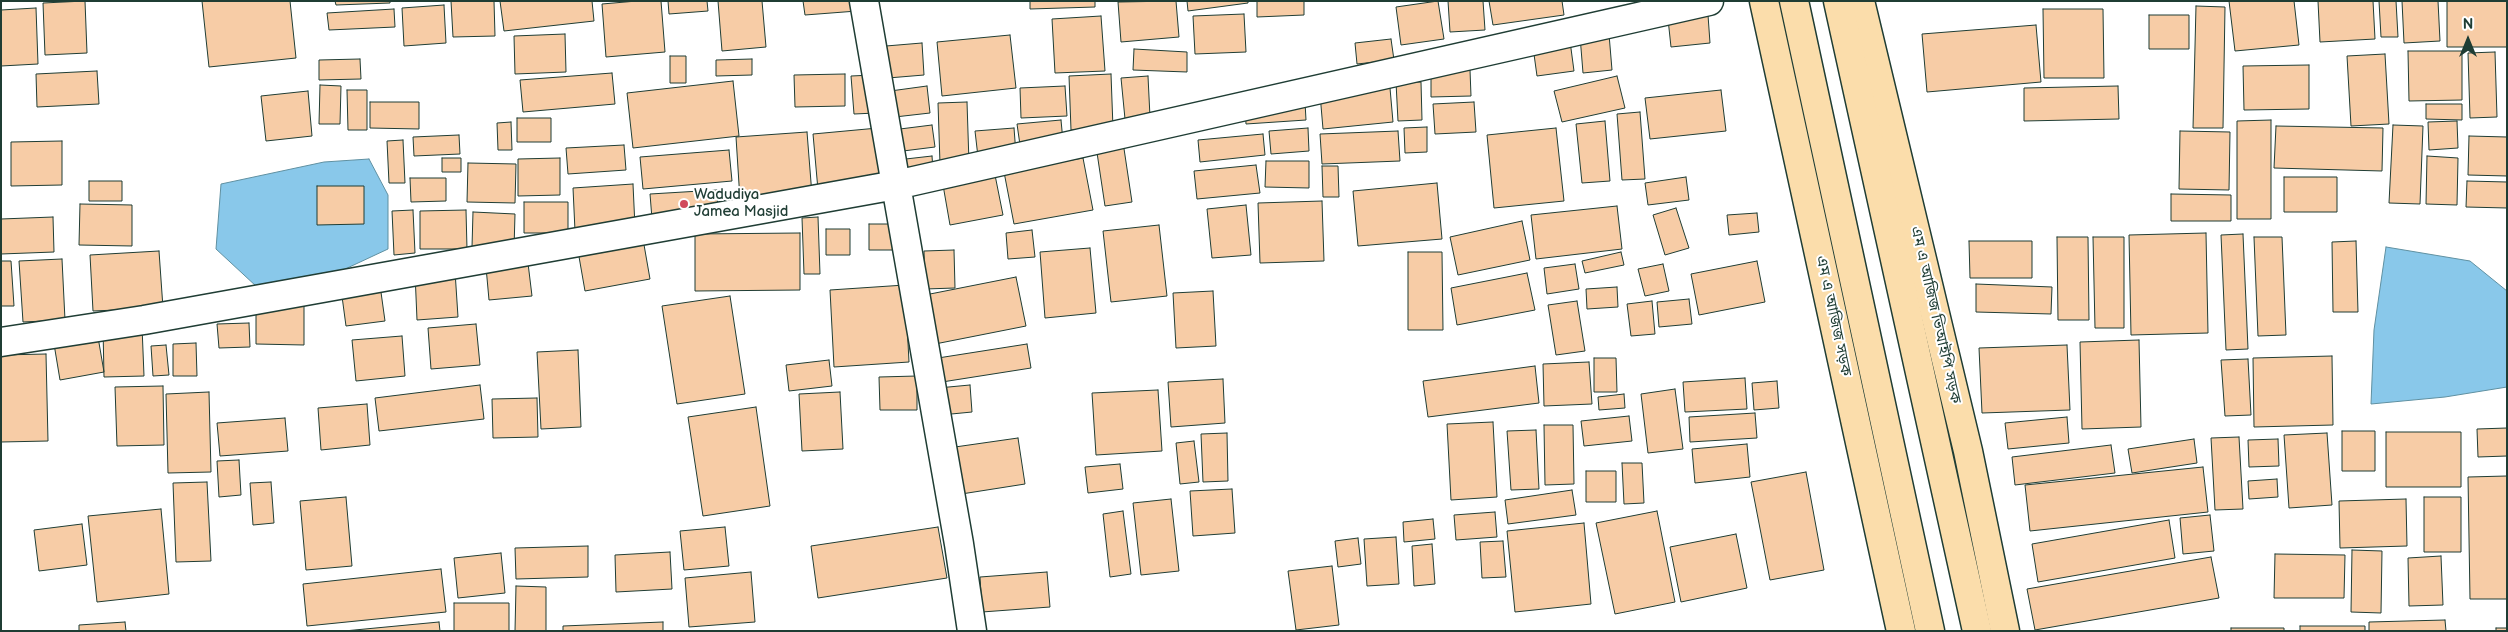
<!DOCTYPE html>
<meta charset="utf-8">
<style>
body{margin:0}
#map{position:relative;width:2508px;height:632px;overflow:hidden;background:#fff;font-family:"Balsamiq Sans",sans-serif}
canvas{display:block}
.frame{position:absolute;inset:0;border:2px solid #1f3d34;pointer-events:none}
.north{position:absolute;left:2443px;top:15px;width:50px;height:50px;-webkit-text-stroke:4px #fff;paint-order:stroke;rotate:0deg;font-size:14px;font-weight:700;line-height:20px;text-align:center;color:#1f3d34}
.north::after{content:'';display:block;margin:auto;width:18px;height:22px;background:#1f3d34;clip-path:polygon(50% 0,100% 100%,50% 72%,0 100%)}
</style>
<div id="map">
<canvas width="2508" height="632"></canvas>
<div class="frame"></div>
<div class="north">N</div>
</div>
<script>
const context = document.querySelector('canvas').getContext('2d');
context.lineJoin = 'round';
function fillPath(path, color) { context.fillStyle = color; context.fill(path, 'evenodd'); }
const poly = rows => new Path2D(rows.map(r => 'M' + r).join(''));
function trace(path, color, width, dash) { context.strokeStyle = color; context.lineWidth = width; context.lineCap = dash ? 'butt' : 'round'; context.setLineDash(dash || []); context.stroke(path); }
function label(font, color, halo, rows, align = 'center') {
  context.font = font + ' "Balsamiq Sans","Noto Sans Bengali",sans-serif'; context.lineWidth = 4; context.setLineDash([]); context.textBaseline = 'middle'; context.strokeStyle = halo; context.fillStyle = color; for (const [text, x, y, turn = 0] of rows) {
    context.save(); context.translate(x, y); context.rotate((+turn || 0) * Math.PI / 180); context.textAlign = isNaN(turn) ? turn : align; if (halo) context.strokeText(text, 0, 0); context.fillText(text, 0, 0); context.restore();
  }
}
const water = poly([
 [369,159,388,195,388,249,343,270,257,287,216,249,221,184,324,162,369,159],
 [2386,247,2470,261,2507,291,2507,387,2445,397,2371,404,2374,330,2386,247]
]);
const building = poly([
 [85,1,87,53,45,55,43,3,85,1],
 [202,1,290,1,296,58,209,67,202,1],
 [335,1,390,1,390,3,336,5,335,1],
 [451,1,494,1,495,36,453,37,451,1],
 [500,1,592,1,594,21,504,31,500,1],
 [637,1,661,1,665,52,606,57,602,4,637,1],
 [668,1,707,1,708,11,669,14,668,1],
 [718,1,762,1,766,47,722,51,718,1],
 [803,1,856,1,857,11,805,15,803,1],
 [1030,1,1095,1,1095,7,1030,9,1030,1],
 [1176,1,1179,37,1121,42,1118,2,1176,1],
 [1187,1,1248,1,1248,3,1188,11,1187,1],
 [1257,1,1304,1,1304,15,1257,17,1257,1],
 [1438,1,1444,39,1401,45,1396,7,1438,1],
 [1448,1,1483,1,1485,30,1450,32,1448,1],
 [1489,1,1562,1,1564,15,1493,25,1489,1],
 [2229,1,2294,1,2299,45,2235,51,2229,1],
 [2318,1,2373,1,2375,39,2320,42,2318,1],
 [2379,1,2396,1,2398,37,2381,37,2379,1],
 [2402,1,2438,1,2440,41,2404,43,2402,1],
 [2447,1,2507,1,2507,47,2447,47,2447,1],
 [444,5,446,43,404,46,402,8,444,5],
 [2196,6,2225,7,2223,128,2193,128,2196,6],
 [36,8,38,64,1,66,1,10,36,8],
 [394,9,395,27,329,30,327,13,394,9],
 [2043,9,2103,9,2104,78,2044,78,2043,9],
 [1244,14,1246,52,1195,54,1193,16,1244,14],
 [1708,15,1710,43,1671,47,1668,19,1708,15],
 [2149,15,2189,15,2189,49,2149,49,2149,15],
 [1101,16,1105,71,1055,73,1052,19,1101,16],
 [2036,25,2041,82,1927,92,1922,34,2036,25],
 [565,34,566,72,515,74,514,36,565,34],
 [1609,34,1612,70,1583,73,1580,36,1609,34],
 [1010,35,1016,88,942,96,937,42,1010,35],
 [1391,39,1394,60,1357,64,1355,43,1391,39],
 [1570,41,1574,71,1537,76,1533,47,1570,41],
 [922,43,924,75,888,78,886,46,922,43],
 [1134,49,1187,52,1187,72,1133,70,1134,49],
 [2408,51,2462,51,2462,100,2409,101,2408,51],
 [2495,52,2497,117,2470,118,2468,53,2495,52],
 [2385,54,2389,124,2351,126,2347,56,2385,54],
 [670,56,686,56,686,83,670,83,670,56],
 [360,59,361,79,319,80,319,60,360,59],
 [752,59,752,75,716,76,716,60,752,59],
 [2309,65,2309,109,2244,110,2243,66,2309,65],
 [1470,70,1471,96,1431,97,1431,71,1470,70],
 [97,71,99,104,37,107,36,74,97,71],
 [612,73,615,104,523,112,520,80,612,73],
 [845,74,845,106,795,107,794,75,845,74],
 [1111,74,1113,128,1071,130,1069,76,1111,74],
 [873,75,876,113,854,114,851,76,873,75],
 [1148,76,1150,117,1125,119,1121,78,1148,76],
 [1617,76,1625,108,1562,122,1554,91,1617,76],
 [733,81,739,136,633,148,627,93,733,81],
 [1396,82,1421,82,1422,120,1398,121,1396,82],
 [320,85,341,86,340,124,319,124,320,85],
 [927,86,930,113,886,118,883,92,927,86],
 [1065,86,1067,116,1021,118,1020,88,1065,86],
 [2118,86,2119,119,2024,121,2024,88,2118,86],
 [1390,88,1393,122,1323,129,1320,94,1390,88],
 [347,90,367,90,367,130,348,130,347,90],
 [1721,90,1726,131,1650,139,1645,98,1721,90],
 [308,91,312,136,266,141,261,96,308,91],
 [370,102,419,102,419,129,370,128,370,102],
 [967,102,969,163,940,164,938,103,967,102],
 [1305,102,1306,120,1246,124,1245,106,1305,102],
 [1474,102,1476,132,1435,134,1433,104,1474,102],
 [2426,104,2462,104,2462,120,2426,119,2426,104],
 [1640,112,1645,179,1622,180,1617,114,1640,112],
 [517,118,551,118,551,142,517,142,517,118],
 [1061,120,1063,141,1020,145,1017,124,1061,120],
 [2271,120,2271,219,2237,219,2237,121,2271,120],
 [1605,121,1610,181,1582,183,1576,124,1605,121],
 [2457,121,2458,148,2429,150,2428,122,2457,121],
 [511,122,512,150,498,150,497,123,511,122],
 [932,125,935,147,895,152,892,130,932,125],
 [2393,125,2423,126,2420,204,2389,203,2393,125],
 [2276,126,2383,128,2382,171,2274,168,2276,126],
 [1427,127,1427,152,1405,153,1404,128,1427,127],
 [878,128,884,184,818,190,813,134,878,128],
 [1014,128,1016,154,978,157,975,131,1014,128],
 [1308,128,1309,151,1271,154,1269,131,1308,128],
 [1556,128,1564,201,1494,208,1487,135,1556,128],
 [1398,131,1400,161,1322,164,1320,134,1398,131],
 [2180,131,2230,132,2229,190,2179,189,2180,131],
 [807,132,812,195,740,200,736,137,807,132],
 [1263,134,1265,155,1200,162,1198,140,1263,134],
 [459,135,460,154,414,156,413,137,459,135],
 [2469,136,2507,137,2507,176,2468,175,2469,136],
 [403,140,405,183,389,183,387,141,403,140],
 [62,141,62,185,11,186,11,142,62,141],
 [1123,142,1132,202,1105,206,1096,146,1123,142],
 [624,145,626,170,568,174,566,148,624,145],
 [729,150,732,181,643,189,640,157,729,150],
 [932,156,933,170,898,174,897,160,932,156],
 [2427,156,2458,158,2457,205,2426,204,2427,156],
 [442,158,461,158,461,172,442,172,442,158],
 [560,158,560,195,518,196,518,159,560,158],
 [1083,158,1093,210,1014,224,1004,172,1083,158],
 [1266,161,1309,161,1309,188,1265,187,1266,161],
 [468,163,516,164,515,203,467,202,468,163],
 [1256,165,1260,193,1197,199,1194,171,1256,165],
 [1322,166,1338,166,1339,197,1323,197,1322,166],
 [995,175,1003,215,950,225,943,185,995,175],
 [1686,177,1689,200,1648,205,1645,183,1686,177],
 [2284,177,2337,177,2337,212,2284,212,2284,177],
 [410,178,446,178,446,201,411,202,410,178],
 [89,181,122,181,122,201,89,201,89,181],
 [2467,181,2507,182,2507,208,2466,207,2467,181],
 [1437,183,1442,239,1358,246,1353,191,1437,183],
 [633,184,635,227,575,231,573,188,633,184],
 [317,186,364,186,364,224,317,225,317,186],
 [717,190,718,215,652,219,650,194,717,190],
 [2171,194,2231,195,2231,221,2171,221,2171,194],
 [1322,201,1324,261,1260,263,1258,203,1322,201],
 [524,202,568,202,568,233,524,233,524,202],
 [80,204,132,205,132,246,79,245,80,204],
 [1246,205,1251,255,1212,258,1207,209,1246,205],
 [1617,206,1622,249,1536,259,1531,215,1617,206],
 [1676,208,1689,248,1665,255,1653,215,1676,208],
 [413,210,415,253,394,255,392,211,413,210],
 [466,210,467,249,420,249,420,211,466,210],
 [473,212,515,214,514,249,472,247,473,212],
 [1757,213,1759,232,1729,235,1727,215,1757,213],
 [53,217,54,252,1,254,1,219,53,217],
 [818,217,820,274,804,274,802,218,818,217],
 [1522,221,1530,260,1458,275,1450,237,1522,221],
 [869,224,897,224,897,250,869,250,869,224],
 [1159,225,1167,296,1111,302,1103,231,1159,225],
 [826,229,850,229,850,255,826,255,826,229],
 [1032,230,1035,257,1008,259,1006,233,1032,230],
 [800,233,800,290,695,291,695,234,800,233],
 [2206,233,2208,333,2131,335,2129,235,2206,233],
 [2243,234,2248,349,2226,350,2221,235,2243,234],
 [2057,237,2088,237,2089,320,2058,320,2057,237],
 [2093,237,2124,237,2124,328,2095,328,2093,237],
 [2254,237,2282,237,2286,335,2258,336,2254,237],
 [643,239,650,279,585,291,578,251,643,239],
 [1969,241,2032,241,2032,278,1970,278,1969,241],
 [2356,241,2358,312,2333,312,2332,242,2356,241],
 [1090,248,1096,313,1045,318,1040,252,1090,248],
 [954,250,955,288,925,289,924,251,954,250],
 [159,251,163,308,93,311,90,255,159,251],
 [1408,252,1442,252,1443,330,1408,330,1408,252],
 [1621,252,1624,265,1585,273,1582,261,1621,252],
 [62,259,65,320,23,322,19,261,62,259],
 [1,261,11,261,14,306,1,306,1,261],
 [1757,261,1765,302,1699,315,1691,274,1757,261],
 [528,263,532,296,489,300,486,267,528,263],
 [1575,264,1579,289,1547,294,1544,268,1575,264],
 [1663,264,1669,291,1645,296,1638,269,1663,264],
 [455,271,458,317,417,320,415,273,455,271],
 [1527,273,1535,310,1457,325,1451,288,1527,273],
 [1016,277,1026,326,935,344,925,295,1016,277],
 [1976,284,2052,287,2051,314,1976,312,1976,284],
 [380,285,385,321,346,326,341,289,380,285],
 [905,285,909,362,834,367,830,290,905,285],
 [1617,287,1618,307,1587,309,1586,289,1617,287],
 [1213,291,1216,346,1176,348,1173,293,1213,291],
 [730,296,745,394,677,404,662,306,730,296],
 [1689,299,1692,324,1659,327,1657,302,1689,299],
 [1577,301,1585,351,1556,355,1548,305,1577,301],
 [1652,301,1655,334,1631,336,1627,304,1652,301],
 [256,303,304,303,304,345,256,344,256,303],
 [249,323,250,347,219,348,217,324,249,323],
 [476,324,480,365,431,369,428,328,476,324],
 [142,326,144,376,104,377,103,328,142,326],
 [402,336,405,376,356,381,352,340,402,336],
 [98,337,104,372,60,380,54,344,98,337],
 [2139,340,2141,427,2082,429,2080,342,2139,340],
 [196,343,197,376,173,376,173,344,196,343],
 [1027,344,1031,368,942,382,938,358,1027,344],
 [166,345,169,375,153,376,151,346,166,345],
 [2067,345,2070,410,1982,413,1979,348,2067,345],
 [578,350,581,427,541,429,537,352,578,350],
 [46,354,48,441,1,442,1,355,46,354],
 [2332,356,2333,425,2254,427,2253,358,2332,356],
 [1594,358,1616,358,1617,392,1594,392,1594,358],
 [2248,359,2251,415,2225,416,2221,360,2248,359],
 [829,360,832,386,789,391,786,365,829,360],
 [1589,362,1592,404,1544,406,1543,364,1589,362],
 [1535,366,1539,403,1428,417,1423,381,1535,366],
 [917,376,917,410,880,410,879,377,917,376],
 [1745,378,1747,409,1685,412,1683,382,1745,378],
 [1223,379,1225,423,1171,427,1168,382,1223,379],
 [1777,381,1779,408,1754,410,1752,383,1777,381],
 [480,385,484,419,379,431,375,398,480,385],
 [970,385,972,412,941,415,938,388,970,385],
 [163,386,164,445,117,446,115,387,163,386],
 [1675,389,1683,449,1648,453,1641,394,1675,389],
 [1158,390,1162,451,1096,455,1092,393,1158,390],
 [209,392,211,472,168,473,166,394,209,392],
 [840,392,843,449,802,451,799,394,840,392],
 [1624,394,1625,408,1599,410,1598,397,1624,394],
 [537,398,538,437,493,438,492,399,537,398],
 [367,404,370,445,321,450,318,408,367,404],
 [756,407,770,506,703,516,688,417,756,407],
 [1755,413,1757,438,1690,442,1689,417,1755,413],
 [1629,416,1632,441,1584,446,1581,421,1629,416],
 [2067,417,2069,443,2008,449,2005,423,2067,417],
 [285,418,288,451,220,456,217,423,285,418],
 [1493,422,1497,497,1451,500,1447,424,1493,422],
 [1544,425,1573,425,1574,484,1545,485,1544,425],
 [2507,428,2507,456,2478,457,2477,429,2507,428],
 [1536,430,1539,489,1511,490,1507,431,1536,430],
 [2342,431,2375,431,2375,471,2342,471,2342,431],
 [2386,432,2461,432,2461,487,2386,487,2386,432],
 [1227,433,1228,481,1203,482,1201,434,1227,433],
 [2327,433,2332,505,2289,508,2284,435,2327,433],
 [2239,437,2243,509,2215,510,2211,438,2239,437],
 [1018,438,1025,484,955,495,948,448,1018,438],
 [2194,439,2197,463,2132,473,2128,449,2194,439],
 [2278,439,2279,466,2249,467,2248,440,2278,439],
 [1194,441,1199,482,1180,484,1176,443,1194,441],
 [1747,444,1750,477,1695,483,1692,449,1747,444],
 [2111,445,2115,473,2015,485,2012,457,2111,445],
 [239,460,241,495,219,497,217,461,239,460],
 [1622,463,1642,463,1644,503,1624,504,1622,463],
 [1120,464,1123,489,1088,493,1085,467,1120,464],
 [2203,467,2208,512,2030,531,2025,485,2203,467],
 [1586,471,1616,471,1616,502,1586,502,1586,471],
 [1806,472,1824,570,1770,580,1751,482,1806,472],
 [2507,476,2507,599,2470,599,2468,477,2507,476],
 [2277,479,2278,497,2249,499,2248,481,2277,479],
 [207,482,211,561,176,562,173,483,207,482],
 [271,482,274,523,253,525,250,483,271,482],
 [1232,489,1235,533,1193,536,1190,491,1232,489],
 [1572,490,1576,515,1508,524,1505,500,1572,490],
 [346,497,352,566,306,570,300,501,346,497],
 [2424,497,2461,497,2461,552,2424,552,2424,497],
 [1171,499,1179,571,1141,575,1133,503,1171,499],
 [2406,499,2407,546,2340,548,2339,501,2406,499],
 [161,509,169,594,97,602,88,516,161,509],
 [1123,511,1131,574,1110,577,1103,514,1123,511],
 [1657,511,1675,602,1615,614,1596,523,1657,511],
 [1495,512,1497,537,1456,540,1454,515,1495,512],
 [2210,515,2214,551,2183,554,2180,518,2210,515],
 [1433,519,1435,539,1404,542,1403,522,1433,519],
 [2169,520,2175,558,2038,582,2032,544,2169,520],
 [1584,523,1591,604,1515,612,1507,531,1584,523],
 [82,524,87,565,39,571,34,530,82,524],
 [725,527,729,566,684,570,680,531,725,527],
 [938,527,947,578,818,598,811,546,938,527],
 [1736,534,1747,588,1681,602,1670,547,1736,534],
 [1396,537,1399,584,1367,586,1364,539,1396,537],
 [1358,538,1361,564,1338,567,1335,541,1358,538],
 [1503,541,1506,577,1482,578,1480,542,1503,541],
 [1432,544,1435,584,1414,586,1412,546,1432,544],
 [588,546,588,577,516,579,515,548,588,546],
 [2352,550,2382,551,2381,613,2351,612,2352,550],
 [670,552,672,589,616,592,615,555,670,552],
 [501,553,505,593,458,598,454,558,501,553],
 [2275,554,2345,555,2344,598,2274,598,2275,554],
 [2441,556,2443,605,2409,606,2408,558,2441,556],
 [2211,557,2219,598,2035,630,2027,589,2211,557],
 [1332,566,1339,625,1296,630,1288,571,1332,566],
 [441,569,446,612,307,626,303,584,441,569],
 [751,572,755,622,689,627,685,578,751,572],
 [1047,572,1050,607,982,612,980,577,1047,572],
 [516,586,546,587,546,631,515,631,516,586],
 [454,603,509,603,509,631,454,631,454,603],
 [2445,620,2446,631,2369,631,2369,622,2445,620],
 [125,622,126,631,79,631,79,625,125,622],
 [439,622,440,631,344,631,439,622],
 [663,622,663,631,563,631,563,626,663,622],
 [2300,626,2365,626,2365,631,2300,631,2300,626],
 [2231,628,2284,628,2284,631,2231,631,2231,628],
 [2496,628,2507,628,2507,631,2496,631,2496,628]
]);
const street = poly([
 [864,1,896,185,1709,1],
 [1,342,144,320,896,185,959,544,972,631]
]);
const primary = poly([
 [1764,1,1901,631],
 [1860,1,1968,451,2005,631]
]);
const highway = poly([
 [1794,1,1930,631],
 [1838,1,1977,631]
]);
const markers = [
 [684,204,5,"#d1495b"]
];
const poiNames = [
 ["Wadudiya",694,195],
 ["Jamea Masjid",694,212]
];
const streetNames = [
 ["এম এ আজিজ ভিআইপি সড়ক",1935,315,77],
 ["এম এ আজিজ সড়ক",1833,316,78]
];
fillPath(water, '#89c8ea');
trace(water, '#5f90a1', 1);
fillPath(building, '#f7cca6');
trace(building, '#1f3d34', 1);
trace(street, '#1f3d34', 31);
trace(primary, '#1f3d34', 31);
trace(highway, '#1f3d34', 31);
trace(street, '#fff', 28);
trace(primary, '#fbddab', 28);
trace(highway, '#fbddab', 28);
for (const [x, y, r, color] of markers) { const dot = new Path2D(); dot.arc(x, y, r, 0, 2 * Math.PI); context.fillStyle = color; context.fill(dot); trace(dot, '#fff', 2); }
label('15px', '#1f3d34', '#fff', poiNames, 'left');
label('15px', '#1f3d34', '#fff', streetNames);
</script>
